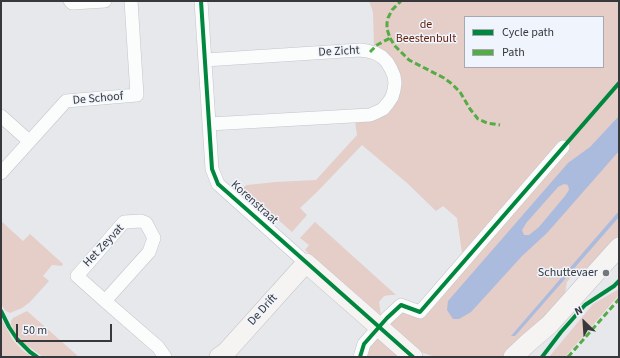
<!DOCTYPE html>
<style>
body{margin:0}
#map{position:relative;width:620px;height:358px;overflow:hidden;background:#e6e8ec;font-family:"Source Sans 3",sans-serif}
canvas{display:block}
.frame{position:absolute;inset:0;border:2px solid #36383b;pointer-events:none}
.legend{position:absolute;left:464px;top:16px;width:140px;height:52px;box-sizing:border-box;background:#f0f4fc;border:1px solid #a6a9af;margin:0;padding:5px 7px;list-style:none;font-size:12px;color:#36383b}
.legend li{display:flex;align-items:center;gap:8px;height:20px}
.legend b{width:20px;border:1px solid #a6a9af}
.north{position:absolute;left:564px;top:302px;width:40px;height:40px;-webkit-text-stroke:3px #f0f4fc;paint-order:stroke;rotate:335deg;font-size:11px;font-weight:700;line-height:16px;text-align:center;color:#36383b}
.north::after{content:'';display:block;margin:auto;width:14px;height:18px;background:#36383b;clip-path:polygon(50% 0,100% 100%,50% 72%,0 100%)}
.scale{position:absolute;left:16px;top:324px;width:96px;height:18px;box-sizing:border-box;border:2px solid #36383b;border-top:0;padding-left:5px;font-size:12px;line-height:14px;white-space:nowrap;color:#36383b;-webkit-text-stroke:3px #f0f4fc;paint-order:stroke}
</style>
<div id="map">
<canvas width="620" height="358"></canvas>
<div class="frame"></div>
<ul class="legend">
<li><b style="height:5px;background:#00873e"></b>Cycle path</li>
<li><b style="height:5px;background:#55ac46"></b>Path</li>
</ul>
<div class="north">N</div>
<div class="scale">50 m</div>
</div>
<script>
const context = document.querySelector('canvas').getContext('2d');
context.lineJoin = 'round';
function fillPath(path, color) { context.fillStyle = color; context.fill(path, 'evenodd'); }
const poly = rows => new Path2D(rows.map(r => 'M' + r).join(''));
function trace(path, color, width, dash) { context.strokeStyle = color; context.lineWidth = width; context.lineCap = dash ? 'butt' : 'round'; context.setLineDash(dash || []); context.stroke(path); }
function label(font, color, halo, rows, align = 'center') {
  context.font = font + ' "Source Sans 3",sans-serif'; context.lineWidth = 3; context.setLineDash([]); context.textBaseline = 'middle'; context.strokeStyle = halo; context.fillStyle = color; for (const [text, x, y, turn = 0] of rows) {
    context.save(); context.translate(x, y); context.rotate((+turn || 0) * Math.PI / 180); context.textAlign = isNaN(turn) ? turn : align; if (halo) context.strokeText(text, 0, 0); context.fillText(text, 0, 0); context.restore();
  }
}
const green = poly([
 [369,1,619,1,619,235,590,267,577,271,567,282,565,293,508,357,435,357,415,350,389,329,389,323,398,311,409,313,415,317,416,306,462,253,457,218,443,206,436,211,407,183,362,145,317,192,300,208,307,215,292,232,242,188,247,185,276,182,316,180,357,135,355,121,398,91,375,49,382,43,380,42,374,46,373,12],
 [465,17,603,17,603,67,465,67],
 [1,221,23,241,30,234,63,264,62,266,52,265,43,276,49,281,30,302,22,308,10,313,6,311,4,309,1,304],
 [315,222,396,295,390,295,384,296,379,302,381,316,305,250,309,245,300,238],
 [619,289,619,295,565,357,549,357,593,304],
 [27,311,79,357,43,357,24,343,15,332,11,324,11,321,13,318],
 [1,318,13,340,22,350,32,357,1,357],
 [378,337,401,357,364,357,367,346]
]);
const water = poly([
 [619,116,619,151,547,233,522,256,471,312,459,319,453,319,447,310,448,301,568,163,590,147],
 [564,184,568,185,569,190,565,196,539,227,529,235,524,235,522,230,527,222,558,187],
 [619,211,619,217,515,336,511,336]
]);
const street = poly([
 [70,1,72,3,105,1],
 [201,1,212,169,218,184,306,263],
 [205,60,360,50,367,51,375,53,382,57,387,62,391,69,394,76,395,83,394,90,392,97,388,103,383,109,377,112,370,115,209,124],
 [1,116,29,141],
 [1,173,66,101,137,95,131,1],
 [105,301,149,252,154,238,146,223,141,221,124,222,77,276,105,301,158,347,165,357],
 [360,357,364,344,387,318,401,305,420,312,563,147]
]);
const secondary = poly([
 [219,357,226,352,306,263,413,357],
 [513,357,529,342,549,325,619,247]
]);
const quiet = poly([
 [390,38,395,46,409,60,444,78,452,84,460,92,470,109,478,119,487,123,500,125],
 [370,52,377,45,390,38,387,29,387,23,388,18,392,10,401,1],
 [568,357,619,299]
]);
const cycleway = poly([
 [201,1,212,169,218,184,413,357],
 [1,311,9,327,17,339,30,352,37,357],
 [360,357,364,344,387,318,401,305,420,312,619,83],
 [542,357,561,332,585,305,614,286,619,281]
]);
const markers = [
 [606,273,4,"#747679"]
];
const parkNames = [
 ["de",426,25],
 ["Beestenbult",426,39]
];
const streetNames = [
 ["De Zicht",339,52,-3],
 ["De Schoof",98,99,-5],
 ["Korenstraat",254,203,42],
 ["Het Zeyvat",104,246,-47],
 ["De Drift",263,310,-48]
];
const poiNames = [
 ["Schuttevaer",598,273]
];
fillPath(green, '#e5cdc8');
fillPath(water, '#aabbde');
trace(street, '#c3c5c7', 14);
trace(secondary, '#c3c5c7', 20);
trace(street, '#fbfcfc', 13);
trace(secondary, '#f6f3f3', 19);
trace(quiet, '#55ac46', 3, [6, 3]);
trace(cycleway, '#00873e', 4);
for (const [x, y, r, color] of markers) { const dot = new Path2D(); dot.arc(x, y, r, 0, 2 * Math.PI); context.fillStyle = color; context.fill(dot); trace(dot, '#f0f4fc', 1.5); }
label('12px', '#641e08', '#f0f4fc', parkNames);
label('12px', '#36383b', '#f0f4fc', streetNames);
label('12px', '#36383b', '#f0f4fc', poiNames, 'right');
</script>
